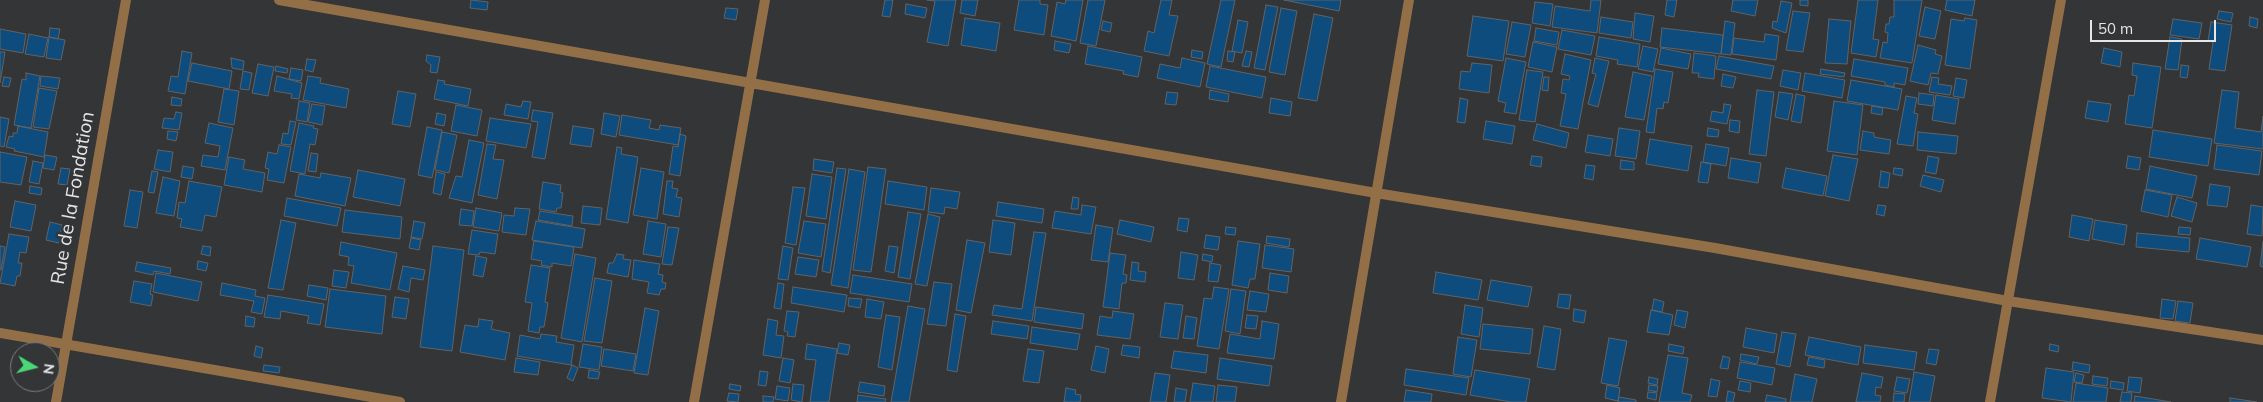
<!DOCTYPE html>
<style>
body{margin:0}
#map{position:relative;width:2263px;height:402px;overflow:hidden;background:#333537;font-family:Mulish,sans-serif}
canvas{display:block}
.north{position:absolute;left:10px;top:342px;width:50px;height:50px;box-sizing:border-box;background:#333537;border:1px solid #7a7c7e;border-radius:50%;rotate:98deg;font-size:14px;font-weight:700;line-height:20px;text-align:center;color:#e5e6e8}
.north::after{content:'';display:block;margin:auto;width:18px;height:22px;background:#49d778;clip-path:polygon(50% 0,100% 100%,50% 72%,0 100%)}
.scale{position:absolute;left:2090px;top:20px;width:126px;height:22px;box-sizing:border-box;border:2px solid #e5e6e8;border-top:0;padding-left:6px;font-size:15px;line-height:18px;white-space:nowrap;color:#e5e6e8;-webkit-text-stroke:4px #333537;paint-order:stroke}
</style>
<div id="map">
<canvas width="2263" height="402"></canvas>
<div class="north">N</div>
<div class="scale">50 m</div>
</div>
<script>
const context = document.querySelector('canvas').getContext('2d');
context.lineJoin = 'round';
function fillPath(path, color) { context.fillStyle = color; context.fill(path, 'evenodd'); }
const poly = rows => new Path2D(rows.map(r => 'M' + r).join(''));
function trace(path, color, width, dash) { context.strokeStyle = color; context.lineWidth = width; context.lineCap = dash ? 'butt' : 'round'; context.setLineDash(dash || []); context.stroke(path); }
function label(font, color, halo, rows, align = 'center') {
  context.font = font + ' Mulish,sans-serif'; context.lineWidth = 5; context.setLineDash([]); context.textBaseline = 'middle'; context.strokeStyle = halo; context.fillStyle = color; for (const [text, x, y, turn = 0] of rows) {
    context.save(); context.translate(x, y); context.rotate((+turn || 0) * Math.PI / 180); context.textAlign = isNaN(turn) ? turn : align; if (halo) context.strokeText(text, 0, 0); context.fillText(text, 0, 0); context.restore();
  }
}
const building = poly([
 [471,0,488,2,487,10,470,8,471,0],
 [885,0,893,0,890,17,882,16,885,0],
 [927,0,956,0,948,46,927,42,935,1,927,0],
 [962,0,978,0,975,16,960,13,962,0],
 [1019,0,1040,0,1040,4,1048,5,1044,35,1014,30,1019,0],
 [1066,0,1083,0,1076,41,1051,36,1057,2,1065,4,1066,0],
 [1088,0,1105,0,1096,46,1080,43,1088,0],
 [1161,0,1172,0,1169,15,1178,16,1169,56,1144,51,1148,31,1154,33,1161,0],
 [1221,0,1235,0,1221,67,1207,64,1221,0],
 [1284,0,1341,0,1339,11,1284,0],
 [1591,0,1601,0,1597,33,1552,27,1555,6,1590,11,1591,0],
 [1667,0,1677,0,1674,17,1665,15,1667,0],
 [1733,0,1758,0,1755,16,1731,11,1733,0],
 [1800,0,1808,0,1808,6,1800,5,1800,0],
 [1858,0,1878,0,1873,39,1879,40,1876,57,1851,53,1858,0],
 [1894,0,1922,0,1912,63,1880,58,1883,42,1887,43,1888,33,1885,32,1886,24,1889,24,1890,17,1894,17,1894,0],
 [1947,0,1975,0,1972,16,1945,10,1947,0],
 [1781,1,1792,3,1786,33,1772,28,1773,21,1777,22,1781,1],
 [1535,2,1553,4,1550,26,1532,23,1535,2],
 [906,4,927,8,925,18,905,14,906,4],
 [1266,5,1278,7,1265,70,1254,68,1266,5],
 [1925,7,1941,11,1935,39,1919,36,1925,7],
 [726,8,738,9,736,20,724,18,726,8],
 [1281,8,1297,11,1285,75,1269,72,1281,8],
 [1793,11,1810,13,1803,52,1786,50,1793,11],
 [2219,11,2233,13,2231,22,2217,19,2219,11],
 [1635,13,1654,16,1650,42,1633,39,1635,13],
 [1314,14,1333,18,1317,101,1298,98,1314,14],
 [1473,16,1509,21,1503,61,1467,56,1473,16],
 [1601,17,1633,22,1631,38,1599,33,1601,17],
 [2250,17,2258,19,2257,28,2249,26,2250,17],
 [965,18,1000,23,996,51,961,45,965,18],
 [1965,18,1977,20,1970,69,1945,65,1951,19,1964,21,1965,18],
 [1829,19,1851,21,1847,64,1825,63,1829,19],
 [2173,19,2202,23,2199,39,2170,35,2173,19],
 [1238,20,1248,22,1242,53,1232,51,1238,20],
 [1103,21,1112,23,1110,32,1101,30,1103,21],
 [1725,21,1735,23,1731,55,1721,54,1725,21],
 [1512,22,1531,25,1525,57,1506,54,1512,22],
 [2211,22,2232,25,2225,71,2209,69,2213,42,2208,41,2211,22],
 [50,28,60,29,58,39,49,37,50,28],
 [1536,28,1559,32,1557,45,1534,41,1536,28],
 [1662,28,1723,35,1721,54,1660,47,1662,28],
 [0,29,26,34,23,53,0,49,0,29],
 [1562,30,1595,36,1591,55,1558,49,1562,30],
 [29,34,48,38,44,57,25,54,29,34],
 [1765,34,1779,36,1776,60,1732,54,1734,38,1764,42,1765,34],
 [49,37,65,40,61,60,46,58,49,37],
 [1599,37,1640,44,1637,67,1617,64,1618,60,1596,56,1599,37],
 [2170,37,2182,39,2178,70,2165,69,2170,37],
 [1055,41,1071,44,1069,53,1054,50,1055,41],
 [1533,42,1557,47,1552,72,1528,67,1533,42],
 [1918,45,1936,50,1935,54,1942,56,1938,74,1931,73,1928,85,1910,81,1918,45],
 [1088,46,1142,57,1138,77,1123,74,1124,71,1085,64,1088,46],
 [1643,46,1658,49,1653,72,1638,69,1643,46],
 [1661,48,1691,54,1688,69,1658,64,1661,48],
 [2104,48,2122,52,2120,67,2101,63,2104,48],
 [1192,50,1203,52,1202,59,1191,57,1192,50],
 [182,51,192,53,185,94,168,91,171,76,178,77,182,51],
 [1228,51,1235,52,1233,62,1227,61,1228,51],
 [1246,51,1252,52,1249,67,1242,66,1246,51],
 [0,52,5,52,0,83,0,52],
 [1694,53,1716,56,1714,79,1698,77,1699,73,1692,73,1694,53],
 [1565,54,1591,60,1578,129,1560,126,1566,94,1561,93,1563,79,1569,80,1570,76,1561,74,1565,54],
 [427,55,440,57,437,73,430,72,431,65,426,61,427,55],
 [1719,56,1774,66,1771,79,1716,69,1719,56],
 [231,58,244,61,243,70,232,68,231,58],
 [1182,58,1205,63,1200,87,1157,78,1160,64,1180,68,1182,58],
 [1506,58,1526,62,1516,114,1504,112,1506,103,1498,101,1506,58],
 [1595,58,1609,61,1598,107,1588,104,1596,74,1592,73,1595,58],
 [307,59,316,60,313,72,305,70,307,59],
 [1854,59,1908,68,1905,85,1894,83,1894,87,1885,85,1885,82,1851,76,1854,59],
 [192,63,232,71,229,89,188,81,192,63],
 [1472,63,1492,65,1489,93,1459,89,1461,71,1470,72,1472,63],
 [2133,63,2161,67,2152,128,2125,124,2129,95,2134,96,2137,76,2132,75,2133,63],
 [258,64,274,67,268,96,252,93,258,64],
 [2181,65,2189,66,2187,78,2180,77,2181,65],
 [276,66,288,69,287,73,275,71,276,66],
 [1210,66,1266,77,1262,98,1206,87,1210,66],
 [291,68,303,70,301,81,289,79,291,68],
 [1655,69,1673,72,1668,103,1664,102,1663,109,1657,108,1654,133,1646,132,1655,69],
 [1821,69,1845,73,1844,77,1820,74,1821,69],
 [1527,70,1543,72,1535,122,1519,120,1527,70],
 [1783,70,1801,73,1798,90,1780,86,1783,70],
 [243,71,252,73,249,90,240,89,243,71],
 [1633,72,1652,76,1644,120,1625,117,1633,72],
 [26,73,40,76,31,128,14,125,22,79,26,80,26,73],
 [1805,73,1845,80,1842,98,1802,91,1805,73],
 [1723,74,1736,77,1733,88,1721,86,1723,74],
 [41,76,60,78,58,89,40,86,41,76],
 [277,76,302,83,299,99,291,98,292,94,274,91,277,76],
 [308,76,321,78,320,83,349,89,346,108,303,100,308,76],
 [4,77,11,78,9,87,2,86,4,77],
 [1544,77,1549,77,1548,91,1542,90,1544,77],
 [1932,77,1939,78,1938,84,1952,86,1950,95,1929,92,1932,77],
 [1956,78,1967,80,1964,98,1953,96,1956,78],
 [438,80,445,81,444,84,471,89,468,106,434,99,438,80],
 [1851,80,1902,89,1898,110,1847,101,1851,80],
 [39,88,57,91,49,129,33,127,39,88],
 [224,89,239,91,234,125,218,122,224,89],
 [1210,90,1229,94,1228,102,1209,99,1210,90],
 [1757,90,1774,92,1766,156,1749,154,1757,90],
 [2222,90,2239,92,2235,128,2261,132,2263,116,2263,149,2214,143,2222,90],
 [398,91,416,94,410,127,392,124,398,91],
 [1167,92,1178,93,1176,105,1165,104,1167,92],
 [1779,92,1793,94,1788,120,1775,117,1779,92],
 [1919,93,1934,95,1933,106,1918,104,1919,93],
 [1796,94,1805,96,1801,123,1791,121,1796,94],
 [1936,95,1959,99,1955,124,1932,120,1936,95],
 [1906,96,1917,98,1914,113,1918,114,1913,146,1897,144,1906,96],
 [172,97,182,99,181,106,171,105,172,97],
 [1271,98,1292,102,1290,116,1269,113,1271,98],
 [1460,98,1468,100,1465,123,1457,122,1460,98],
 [299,101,310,103,307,122,296,120,299,101],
 [523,101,531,102,528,119,504,115,506,104,521,107,523,101],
 [1834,101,1863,105,1857,155,1827,151,1834,101],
 [2088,101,2111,104,2108,122,2085,118,2088,101],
 [312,104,325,106,322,125,308,122,312,104],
 [1724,104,1731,105,1727,124,1710,121,1712,111,1723,113,1724,104],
 [456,105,482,110,477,136,451,131,456,105],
 [1872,106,1883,108,1882,115,1871,113,1872,106],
 [533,110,553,113,545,159,532,157,538,122,531,121,533,110],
 [176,112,182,113,179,130,162,128,164,118,174,119,176,112],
 [437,113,446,115,444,126,435,124,437,113],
 [604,113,620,116,616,137,601,134,604,113],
 [622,115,651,120,649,128,659,130,660,125,681,128,678,145,619,135,622,115],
 [0,117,9,119,4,147,0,146,0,117],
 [490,118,531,124,526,148,486,141,490,118],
 [1730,120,1740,121,1739,133,1729,131,1730,120],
 [290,121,296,122,291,145,281,144,283,133,288,134,290,121],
 [1486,121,1515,126,1512,144,1483,139,1486,121],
 [209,123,233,128,225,170,201,166,203,155,218,157,220,146,205,143,209,123],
 [299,123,314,126,313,128,318,129,315,145,310,144,305,174,290,171,299,123],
 [1537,124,1569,133,1566,148,1533,140,1537,124],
 [18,126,48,132,44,157,14,151,15,149,6,147,9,136,13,137,13,133,17,133,18,126],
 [573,126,594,129,591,147,570,144,573,126],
 [427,127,442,130,432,178,418,175,427,127],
 [1619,128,1640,131,1636,159,1615,156,1619,128],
 [1708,128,1719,130,1718,137,1707,136,1708,128],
 [2153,130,2212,139,2208,166,2149,157,2153,130],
 [168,131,178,132,176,141,167,139,168,131],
 [1863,131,1874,133,1874,137,1891,140,1889,154,1860,150,1863,131],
 [442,132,457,135,449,173,435,170,442,132],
 [1918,132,1958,136,1956,154,1917,150,1918,132],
 [680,134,686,136,680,176,669,174,673,146,678,147,680,134],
 [1588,135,1613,139,1610,156,1585,152,1588,135],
 [1650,139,1692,146,1688,171,1646,164,1650,139],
 [469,140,484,143,472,203,449,198,456,176,462,177,469,140],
 [487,144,496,145,493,159,504,160,497,199,478,195,487,144],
 [1706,144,1729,148,1726,166,1703,162,1706,144],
 [279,145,291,147,284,183,267,180,269,169,265,168,268,152,277,154,279,145],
 [2217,145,2262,151,2259,175,2214,169,2217,145],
 [617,147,622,148,621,154,638,157,628,223,606,219,617,147],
 [158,150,173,152,170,172,154,169,158,150],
 [0,152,27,157,21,185,0,182,0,152],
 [311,153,318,154,316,172,308,171,311,153],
 [45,155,57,157,54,170,43,168,45,155],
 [1833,155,1858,159,1849,201,1825,196,1833,155],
 [1532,156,1542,157,1541,167,1530,165,1532,156],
 [1928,156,1939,158,1936,174,1925,172,1928,156],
 [2128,156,2141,158,2139,170,2126,168,2128,156],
 [229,157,245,160,243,169,265,173,262,192,224,185,229,157],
 [1731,158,1761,163,1758,183,1728,178,1731,158],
 [814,159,834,162,832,173,813,170,814,159],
 [1621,160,1634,162,1634,170,1620,169,1621,160],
 [33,161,43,163,39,184,29,182,33,161],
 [1701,162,1711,164,1708,183,1698,182,1701,162],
 [1586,165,1595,166,1593,180,1584,178,1586,165],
 [183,166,194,168,192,179,181,177,183,166],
 [2150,166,2197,176,2192,198,2146,189,2150,166],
 [868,167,886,169,871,272,853,270,868,167],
 [61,168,70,169,67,185,58,184,61,168],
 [641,168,664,172,657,219,633,215,641,168],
 [837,168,846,169,830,273,822,271,837,168],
 [1786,168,1827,176,1823,196,1782,188,1786,168],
 [1894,168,1903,169,1902,176,1893,174,1894,168],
 [849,169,865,172,848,288,831,285,849,169],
 [358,170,405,179,400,206,353,197,358,170],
 [152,171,158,172,154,193,148,192,152,171],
 [1881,171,1890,173,1888,188,1879,187,1881,171],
 [436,172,445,174,441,195,433,193,436,172],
 [321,173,351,178,345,206,295,196,299,174,320,178,321,173],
 [812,174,832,177,826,219,806,216,812,174],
 [1923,175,1944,180,1941,192,1920,186,1923,175],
 [163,177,180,181,174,216,156,213,163,177],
 [189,181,222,187,216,217,205,215,202,231,180,227,182,219,177,218,179,202,185,203,189,181],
 [667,181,673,181,672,188,678,189,676,197,682,198,679,217,663,214,667,181],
 [888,181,927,187,924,210,885,204,888,181],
 [543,182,561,185,560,192,563,193,561,208,557,208,556,212,539,209,543,182],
 [2210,184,2230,187,2227,207,2207,205,2210,184],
 [30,186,42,188,41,195,29,193,30,186],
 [793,187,805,188,796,245,785,243,793,187],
 [931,188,960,192,957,209,945,207,944,214,928,212,931,188],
 [130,190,143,192,137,228,124,226,130,190],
 [2145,190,2172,195,2168,217,2141,211,2145,190],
 [1073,197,1079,198,1078,209,1071,209,1073,197],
 [2177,197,2197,203,2192,222,2171,216,2177,197],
 [287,198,341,208,337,226,284,216,287,198],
 [15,201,36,205,31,231,10,227,15,201],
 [998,202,1044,209,1042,223,996,216,998,202],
 [1082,205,1096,207,1091,234,1052,228,1055,211,1081,215,1082,205],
 [1878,205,1886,206,1884,216,1876,214,1878,205],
 [2251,205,2263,207,2262,236,2247,234,2251,205],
 [583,206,602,208,600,225,581,223,583,206],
 [476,208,502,213,499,231,473,227,476,208],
 [515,208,530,209,526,235,502,232,504,215,514,216,515,208],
 [461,209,474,211,472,226,459,225,461,209],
 [345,210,402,217,400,239,342,232,345,210],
 [540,211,573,216,572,226,538,220,540,211],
 [908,212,921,214,910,279,898,277,908,212],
 [928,214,940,217,927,286,915,284,928,214],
 [2072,215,2093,219,2089,241,2069,237,2072,215],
 [1179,218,1189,219,1187,232,1177,230,1179,218],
 [281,220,296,223,283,290,268,288,281,220],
 [993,220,1015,223,1011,255,989,252,993,220],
 [1120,220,1154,227,1151,242,1117,234,1120,220],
 [2095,220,2127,225,2124,245,2092,239,2095,220],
 [414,221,425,223,422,239,411,237,414,221],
 [536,221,585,229,582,248,532,240,536,221],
 [648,221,666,224,661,257,643,254,648,221],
 [804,221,826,224,821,257,798,253,804,221],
 [50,222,62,225,59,243,46,240,50,222],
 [1096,225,1113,228,1108,262,1091,260,1096,225],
 [668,227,679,228,672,265,662,264,668,227],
 [1226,227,1236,228,1235,235,1225,234,1226,227],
 [2179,227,2191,228,2190,235,2178,234,2179,227],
 [472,230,498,234,495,254,480,252,479,255,468,254,472,230],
 [1034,232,1046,233,1032,321,992,315,994,305,1022,309,1034,232],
 [2137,233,2190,238,2189,252,2136,247,2137,233],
 [9,234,29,237,26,253,20,252,18,263,22,263,20,276,17,276,15,286,0,283,9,234],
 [1206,235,1220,237,1218,250,1204,248,1206,235],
 [1267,236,1290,239,1289,247,1266,243,1267,236],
 [411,238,421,240,419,250,409,248,411,238],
 [2200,238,2251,247,2247,267,2196,259,2200,238],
 [967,240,985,243,971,313,956,310,967,240],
 [534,241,574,247,571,266,552,263,552,267,541,265,542,261,531,259,534,241],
 [1238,241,1260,244,1255,279,1250,279,1248,288,1232,285,1238,241],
 [341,242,397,253,390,290,351,283,354,266,348,265,349,257,339,255,341,242],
 [2263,242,2263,267,2260,266,2263,242],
 [1265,245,1294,249,1291,272,1262,268,1265,245],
 [0,246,5,247,1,270,0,270,0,246],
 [203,246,211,247,210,256,201,254,203,246],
 [433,246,464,250,452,351,420,347,433,246],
 [783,246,793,248,788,280,778,279,783,246],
 [889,246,898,247,894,273,885,271,889,246],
 [1181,252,1198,255,1194,280,1178,278,1181,252],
 [1110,253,1126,255,1123,274,1127,275,1126,283,1122,283,1119,309,1103,307,1110,253],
 [575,254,596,258,582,342,561,338,575,254],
 [617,254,624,255,623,259,631,260,628,277,607,273,609,263,613,263,617,254],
 [1203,254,1213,256,1212,262,1202,260,1203,254],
 [476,256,487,258,483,277,473,275,476,256],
 [798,257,819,260,816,277,795,274,798,257],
 [634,260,660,264,658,274,663,275,662,282,666,283,665,289,661,289,659,295,647,293,649,282,632,279,634,260],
 [198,261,208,263,206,271,197,269,198,261],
 [137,262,171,268,170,274,154,271,153,275,135,271,137,262],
 [1132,262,1139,263,1138,271,1146,272,1145,282,1130,280,1132,262],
 [1210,263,1221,265,1218,282,1208,281,1210,263],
 [531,265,550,268,545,302,548,303,544,327,540,327,539,333,528,331,532,303,525,302,531,265],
 [403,266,425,270,423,280,411,278,409,292,398,289,403,266],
 [334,270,349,272,346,288,332,286,334,270],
 [1436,272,1482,280,1478,300,1433,293,1436,272],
 [156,273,202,282,198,301,153,292,156,273],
 [1270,273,1289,276,1287,293,1268,290,1270,273],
 [853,275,912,284,909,302,850,293,853,275],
 [595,278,612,281,602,343,584,341,595,278],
 [1491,280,1532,287,1528,307,1487,300,1491,280],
 [134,281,152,284,150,294,153,295,151,306,130,302,134,281],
 [934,282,952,284,946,326,927,324,934,282],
 [222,283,256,290,255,296,265,298,262,314,251,312,254,301,220,295,222,283],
 [778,283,784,284,781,309,774,308,778,283],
 [309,285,328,288,326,300,307,296,309,285],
 [793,287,847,295,844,312,791,303,793,287],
 [1214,287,1229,289,1219,349,1197,346,1204,298,1212,299,1214,287],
 [330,289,386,296,382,334,325,327,330,289],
 [1231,289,1246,291,1240,334,1225,331,1231,289],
 [1250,291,1269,294,1266,312,1247,310,1250,291],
 [1559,294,1571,295,1569,309,1557,307,1559,294],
 [268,295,324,304,320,325,307,323,309,316,281,311,280,319,264,317,268,295],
 [395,297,409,299,406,319,392,317,395,297],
 [849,298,862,299,860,308,848,306,849,298],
 [867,299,884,302,881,319,865,317,867,299],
 [1654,299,1664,302,1662,312,1652,310,1654,299],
 [2162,299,2176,301,2173,319,2160,318,2162,299],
 [2178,301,2193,303,2190,323,2175,321,2178,301],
 [1165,303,1183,305,1178,339,1160,337,1165,303],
 [1465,305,1483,308,1479,337,1461,334,1465,305],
 [908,306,925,309,909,402,891,402,908,306],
 [1036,307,1084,314,1082,329,1034,322,1036,307],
 [645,308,659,311,648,375,634,373,645,308],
 [1574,309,1586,311,1584,323,1573,321,1574,309],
 [1651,310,1673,315,1669,335,1647,332,1651,310],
 [1677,310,1688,312,1685,328,1674,325,1677,310],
 [787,311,799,312,795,337,787,336,788,332,784,331,787,311],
 [1113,311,1134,314,1130,339,1097,335,1100,316,1112,318,1113,311],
 [955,314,966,316,957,372,947,370,955,314],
 [886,315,900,317,892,370,878,367,886,315],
 [1247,315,1258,316,1256,329,1245,328,1247,315],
 [246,316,255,318,254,327,245,326,246,316],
 [1186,316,1197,318,1194,339,1183,338,1186,316],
 [479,319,493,321,491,329,510,333,505,360,460,352,465,325,478,327,479,319],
 [768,319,778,321,776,335,784,336,781,358,763,355,768,319],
 [993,321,1029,326,1027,339,991,334,993,321],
 [1262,321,1279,324,1274,359,1227,353,1230,334,1260,339,1262,321],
 [1483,324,1533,329,1530,354,1480,349,1483,324],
 [1544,326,1561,329,1555,370,1537,367,1544,326],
 [1032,327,1080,334,1077,350,1030,343,1032,327],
 [1746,328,1777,334,1774,353,1743,347,1746,328],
 [1782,332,1796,334,1790,367,1776,364,1782,332],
 [541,334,557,336,556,342,574,345,571,365,517,356,520,335,540,339,541,334],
 [1458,337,1477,340,1471,377,1453,374,1458,337],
 [1809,337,1861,347,1858,365,1805,355,1809,337],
 [1609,338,1627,341,1618,386,1601,383,1609,338],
 [839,343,850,345,848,355,837,353,839,343],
 [583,344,602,347,599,370,579,367,583,344],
 [807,344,837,349,829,402,810,402,816,360,805,359,807,344],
 [1669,344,1684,347,1683,354,1668,351,1669,344],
 [2050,344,2059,346,2058,352,2049,350,2050,344],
 [1123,345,1140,347,1139,358,1121,355,1123,345],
 [1865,345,1917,352,1914,370,1863,363,1865,345],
 [256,346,263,348,261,358,254,356,256,346],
 [1096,346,1109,349,1105,373,1091,370,1096,346],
 [604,349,636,354,633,371,601,366,604,349],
 [1028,349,1044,351,1039,383,1023,381,1028,349],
 [1929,349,1939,350,1936,365,1926,363,1929,349],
 [1174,351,1208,355,1206,373,1171,368,1174,351],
 [1741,354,1759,357,1757,364,1740,360,1741,354],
 [1668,355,1688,358,1682,393,1692,395,1690,402,1659,402,1668,355],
 [1723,356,1730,358,1728,369,1720,368,1723,356],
 [1809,357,1825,360,1824,368,1807,365,1809,357],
 [516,358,540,362,538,375,514,372,516,358],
 [783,358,794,360,790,383,779,381,783,358],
 [1220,358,1272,366,1269,386,1217,379,1220,358],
 [1740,362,1775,368,1772,385,1737,378,1740,362],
 [2073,362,2090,365,2089,373,2072,370,2073,362],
 [264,365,280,367,279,373,263,371,264,365],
 [572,365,578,368,573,381,567,378,572,365],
 [2046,368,2074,372,2071,402,2042,398,2046,368],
 [1406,369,1469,378,1466,395,1404,385,1406,369],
 [589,370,600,372,598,379,588,378,589,370],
 [1475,370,1530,379,1526,402,1511,402,1470,395,1475,370],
 [760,371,768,372,766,386,758,385,760,371],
 [1914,372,1935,376,1930,402,1909,402,1914,372],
 [1155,373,1170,375,1166,402,1150,402,1155,373],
 [1862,373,1883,377,1881,388,1876,387,1875,395,1881,396,1880,402,1856,402,1862,373],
 [2076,373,2084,375,2082,383,2074,382,2076,373],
 [1795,374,1817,379,1812,402,1790,402,1795,374],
 [2093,376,2108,378,2107,386,2092,384,2093,376],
 [1649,377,1658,379,1657,385,1648,383,1649,377],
 [1897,377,1910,379,1907,393,1894,391,1897,377],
 [2129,377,2142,378,2140,393,2127,391,2129,377],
 [1711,379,1720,381,1717,397,1708,396,1711,379],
 [1740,381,1751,383,1750,392,1738,390,1740,381],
 [2111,381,2124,383,2123,390,2110,388,2111,381],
 [860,382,885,386,884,396,858,392,860,382],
 [1193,383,1215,386,1213,402,1190,402,1193,383],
 [2076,383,2108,388,2106,402,2073,402,2076,383],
 [730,384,741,386,740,391,729,389,730,384],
 [793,384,804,385,802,402,791,400,793,384],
 [1218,385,1237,387,1235,402,1216,402,1218,385],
 [1607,385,1620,388,1618,401,1605,398,1607,385],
 [1649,385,1658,386,1657,392,1648,390,1649,385],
 [777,386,790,388,788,401,775,399,777,386],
 [1066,388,1076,390,1075,394,1081,395,1080,402,1064,402,1066,388],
 [1176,388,1187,390,1185,402,1174,402,1176,388],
 [1406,390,1432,394,1431,402,1404,402,1406,390],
 [1728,391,1735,393,1733,402,1726,402,1728,391],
 [1648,392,1657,393,1656,400,1647,398,1648,392],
 [2122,392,2132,393,2131,402,2120,402,2122,392],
 [729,393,739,394,738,402,727,401,729,393],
 [1894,393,1905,394,1904,402,1893,402,1894,393],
 [858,395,886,399,885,402,857,402,858,395],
 [1767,395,1786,399,1786,402,1765,402,1767,395],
 [763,396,774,397,773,402,763,402,763,396],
 [2135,396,2171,402,2134,402,2135,396],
 [1619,397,1636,400,1636,402,1618,402,1619,397],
 [2230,398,2257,402,2230,402,2230,398]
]);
const minor = poly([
 [279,0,1376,193,1715,248,2008,301,2263,340],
 [0,333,400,402],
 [694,402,765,0],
 [1341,402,1409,0],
 [1990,402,2061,0]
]);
const tertiary = poly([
 [56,402,126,0]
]);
const streetNames = [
 ["Rue de la Fondation",73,198,-80]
];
fillPath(building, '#0e4c7d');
trace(building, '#616365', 1);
trace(minor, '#936f47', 10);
trace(tertiary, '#936f47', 10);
label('19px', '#e5e6e8', '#333537', streetNames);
</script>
